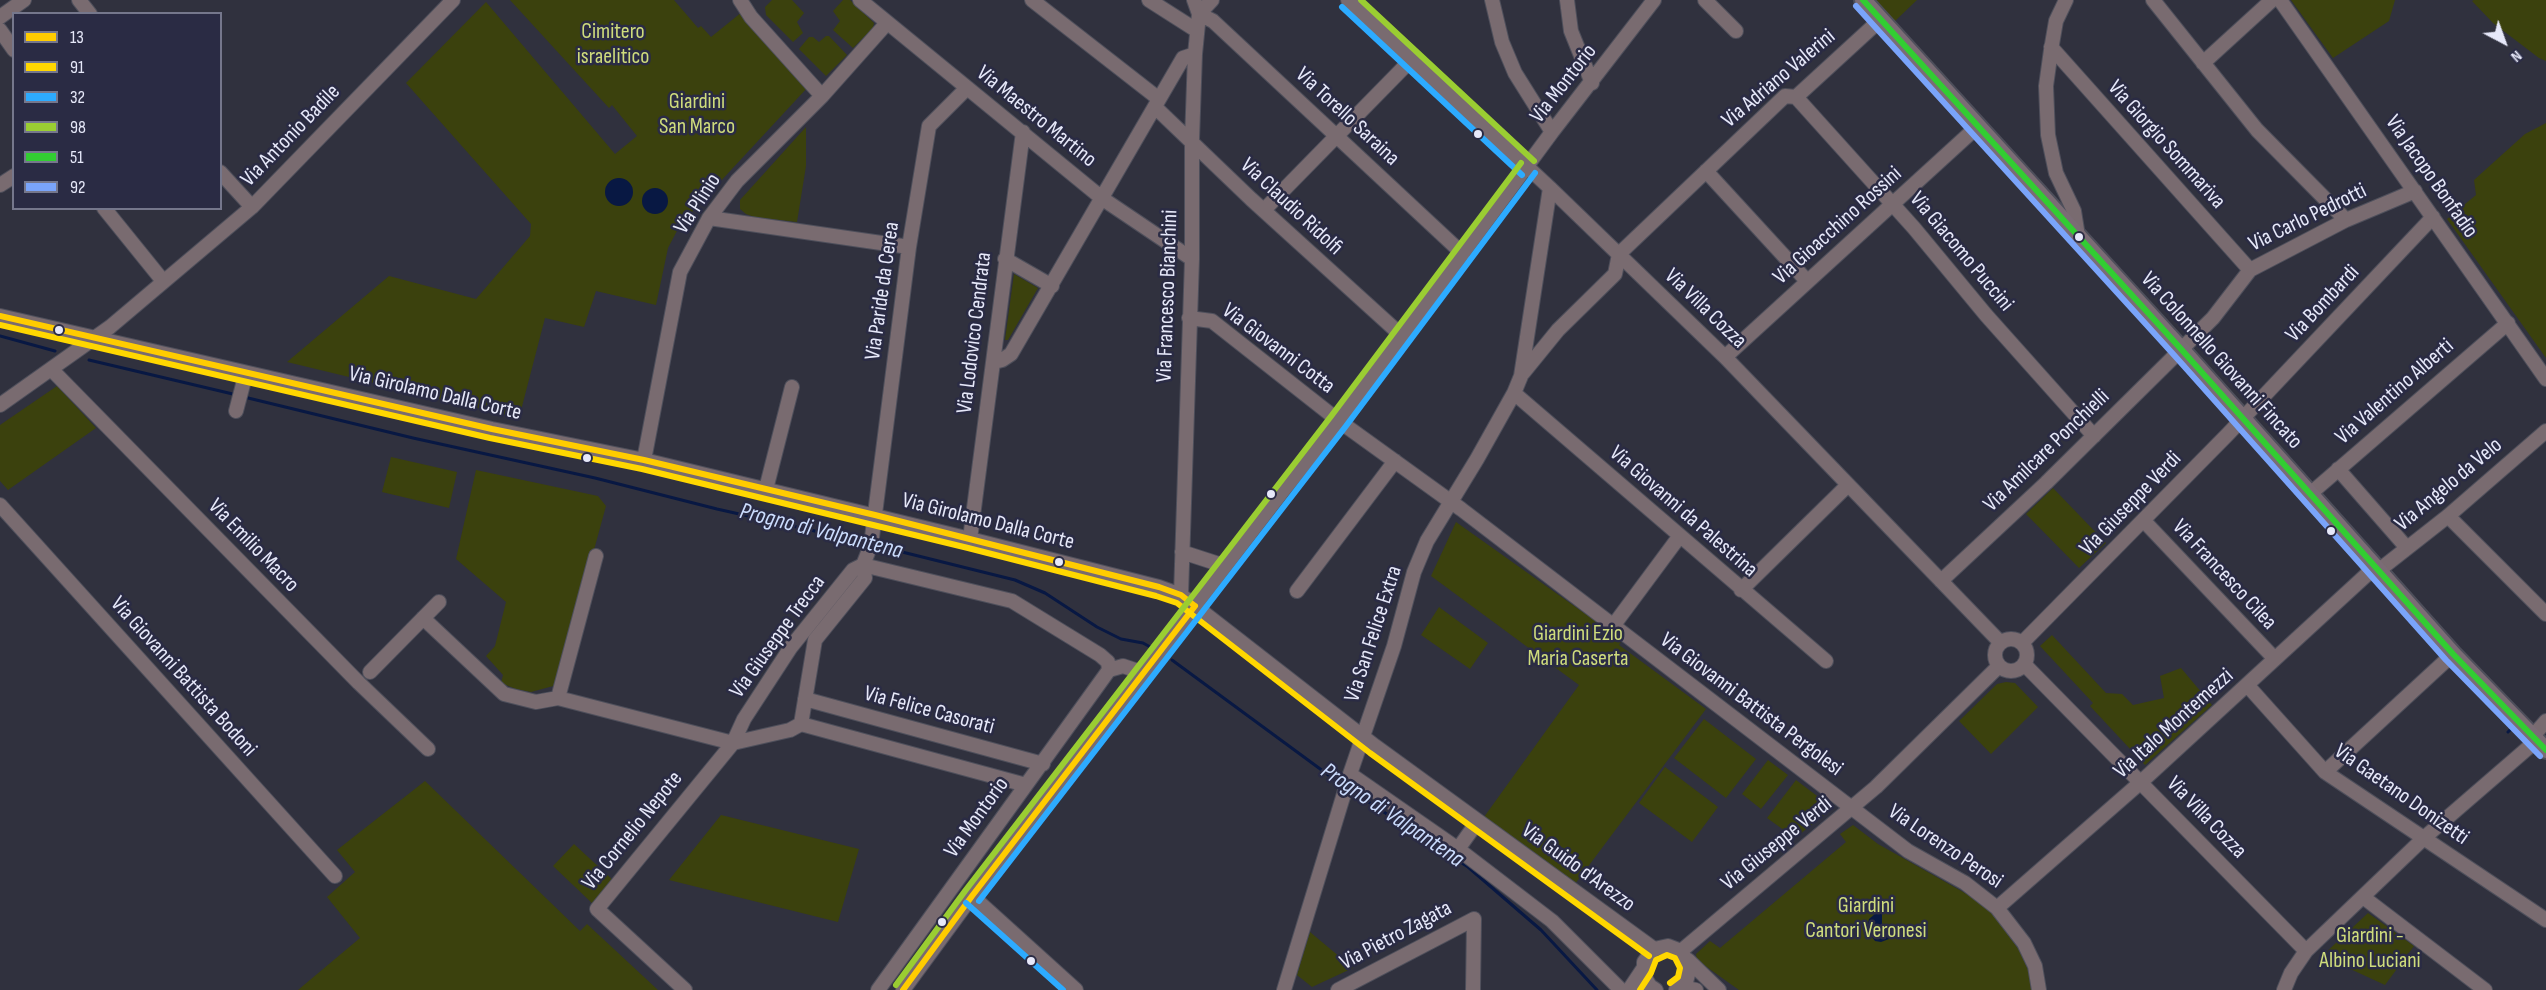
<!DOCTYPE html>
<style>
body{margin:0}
#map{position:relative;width:2546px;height:990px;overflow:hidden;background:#30313e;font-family:"Sofia Sans Condensed",sans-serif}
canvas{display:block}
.legend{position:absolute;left:12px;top:12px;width:210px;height:198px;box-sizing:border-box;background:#2a2b44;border:2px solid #75778c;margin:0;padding:8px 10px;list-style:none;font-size:18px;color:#e6e8f9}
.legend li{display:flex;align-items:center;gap:12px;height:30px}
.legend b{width:30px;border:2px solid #75778c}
.north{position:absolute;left:2474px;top:12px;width:60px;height:60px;-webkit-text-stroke:4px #2a2b44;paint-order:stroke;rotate:139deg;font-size:16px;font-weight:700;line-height:24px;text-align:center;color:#e6e8f9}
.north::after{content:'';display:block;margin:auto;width:21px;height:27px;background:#e6e8f9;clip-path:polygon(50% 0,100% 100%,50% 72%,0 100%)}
</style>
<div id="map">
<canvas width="2546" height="990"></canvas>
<ul class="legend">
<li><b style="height:8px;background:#fc0"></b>13</li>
<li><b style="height:8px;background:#ffd700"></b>91</li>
<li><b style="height:8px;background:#2dabff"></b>32</li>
<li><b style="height:8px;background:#9acd32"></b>98</li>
<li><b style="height:8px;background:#32cd32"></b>51</li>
<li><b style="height:8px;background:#7aa4fa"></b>92</li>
</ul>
<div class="north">N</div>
</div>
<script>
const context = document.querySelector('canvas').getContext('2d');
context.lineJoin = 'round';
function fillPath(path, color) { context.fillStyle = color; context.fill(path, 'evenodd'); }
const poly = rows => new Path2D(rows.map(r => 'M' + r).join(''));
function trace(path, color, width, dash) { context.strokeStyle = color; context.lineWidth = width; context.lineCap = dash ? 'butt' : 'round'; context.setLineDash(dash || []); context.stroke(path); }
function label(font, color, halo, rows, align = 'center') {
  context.font = font + ' "Sofia Sans Condensed",sans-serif'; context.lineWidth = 5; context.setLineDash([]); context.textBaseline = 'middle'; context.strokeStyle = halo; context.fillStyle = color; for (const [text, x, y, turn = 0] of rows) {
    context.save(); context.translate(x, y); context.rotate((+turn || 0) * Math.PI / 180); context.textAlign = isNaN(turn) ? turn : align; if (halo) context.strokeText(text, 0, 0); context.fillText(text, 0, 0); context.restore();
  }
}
const green = poly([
 [510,0,674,0,698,28,701,26,711,37,742,12,808,87,680,225,668,248,656,305,596,291,584,327,545,318,519,418,287,362,389,276,476,299,530,236,531,224,406,83,486,2,615,154,637,136,612,105,609,108],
 [772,0,792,0,804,13,797,22,803,33,793,42,766,15,765,7],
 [843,0,850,0,874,23,873,28,853,48,833,30,840,21,833,11],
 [1874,0,1917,0,1894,22],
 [2291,0,2395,0,2389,21,2333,58],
 [2474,0,2546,0,2546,61,2539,58,2493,23,2472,1],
 [826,36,829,36,847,55,826,76,799,49,809,37,813,37,819,42],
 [2546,123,2546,358,2447,219,2476,195,2474,180,2525,134],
 [806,127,806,166,797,222,754,217,746,214,740,209,740,200],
 [1014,274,1038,288,1008,340,1005,340],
 [57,386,96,428,8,490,0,481,0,425],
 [391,457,457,472,449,508,382,492],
 [476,470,598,496,606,506,557,685,531,692,516,689,501,683,503,675,486,656,495,646,506,602,456,559],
 [2053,488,2106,543,2079,568,2026,514],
 [1456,522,1622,640,1619,645,1706,709,1575,884,1484,817,1579,685,1431,576],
 [1439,607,1488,643,1470,669,1421,635],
 [2052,635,2106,693,2122,694,2133,705,2164,698,2160,676,2181,668,2212,705,2145,765,2090,706,2093,703,2040,646],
 [2006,682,2015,683,2038,707,1991,754,1959,721,1997,684],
 [1704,719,1756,759,1726,798,1674,758],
 [1768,760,1788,775,1761,809,1742,794],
 [1665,767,1718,807,1692,842,1639,803],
 [1796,780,1833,808,1795,838,1767,818],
 [425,781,580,931,587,924,658,990,298,990,360,938,327,897,355,872,337,850],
 [721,815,859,849,838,922,669,880],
 [1853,825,1878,844,1986,905,2019,950,2030,974,2031,990,1739,990,1697,960,1696,954,1710,941,1720,948,1846,842,1840,834],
 [574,844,615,882,594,905,553,866],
 [2368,913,2414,946,2385,985,2322,956],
 [1310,932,1353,968,1312,987,1297,975]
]);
const water = poly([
 '605 192a14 14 0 1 1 28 0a14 14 0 1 1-28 0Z',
 '642 201a13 13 0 1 1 26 0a13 13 0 1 1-26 0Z',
 [1882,912,1882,928,1889,939,1881,942,1875,941,1869,933,1867,927,1869,919,1876,913]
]);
const stream = poly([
 [0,336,55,351],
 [89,360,237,395],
 [244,397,413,438,595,478,717,509,868,543],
 [874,545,1015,580,1045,593,1097,627,1121,639,1143,643,1154,649],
 [1172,660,1342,785],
 [2508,732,2513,727],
 [1350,790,1468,867,1541,930,1597,990]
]);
const minor = poly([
 [79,0,90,14],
 [740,0,751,17,822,96],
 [860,0,1103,199,1192,259],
 [1032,0,1159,99],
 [1149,0,1196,30],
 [1348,0,1550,188,1725,357,2000,642],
 [1492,0,1502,42,1515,73,1552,132],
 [1567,0,1571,31,1592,83],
 [1705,0,1736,31],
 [2066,0,2056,21,2051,50,2046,86,2048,135,2056,173,2074,211,2078,236],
 [2153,0,2257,130,2346,220],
 [2280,0,2546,379],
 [1199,14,1213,21,1463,254],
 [1199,14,1212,0],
 [0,17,24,0],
 [0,30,14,50],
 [2051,47,2250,270],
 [2203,63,2272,0],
 [1796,97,1914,228,1986,315,2094,436],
 [1155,107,1251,199,1401,335],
 [1706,171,1807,281],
 [220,172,252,207],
 [0,185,14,176],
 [104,208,163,281],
 [1264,210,1412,59],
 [709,218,909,247],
 [1005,259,1052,286],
 [0,316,492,429,644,460,970,539,1159,587,1181,595,1375,746,1654,949],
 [1189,318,1212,321,1339,421,1461,509,1908,851,1965,883,1997,908,2024,943,2035,966,2039,990],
 [1725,357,1978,126],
 [994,362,1002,360,1011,354,1183,58,1195,54],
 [51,369,359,683,428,749],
 [1523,373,1558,330,1615,274,1619,254,1785,96,1796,97,1880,20],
 [1514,393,1826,661],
 [0,405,110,327,252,207,453,0],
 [236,411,246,373],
 [644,460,680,272,709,218,737,181,822,96,887,23],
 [2338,469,2407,548],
 [766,489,792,387],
 [2310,494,2508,323],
 [0,505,335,876],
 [2448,516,2546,614],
 [2144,521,2274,658],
 [970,539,1023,132],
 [1182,552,1225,566],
 [863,565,1012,601,1100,655,1108,662,1109,670],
 [2378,571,2448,516,2546,431],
 [1941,581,2046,483,2213,318,2250,270,2346,220,2415,191],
 [1741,590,1848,485],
 [1297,591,1395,461],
 [1181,595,1192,259,1192,140,1195,54,1199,14,1194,0],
 [423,618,504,694,536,702,558,698,733,743,790,730,801,724,815,640,865,578,863,565,871,545,909,247,929,126,967,88],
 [1613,626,1679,537],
 '1995 655a16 16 0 1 1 32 0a16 16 0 1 1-32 0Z',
 [2022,643,2228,434,2433,217],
 [2024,664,2306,951],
 [1109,670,1123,666,1144,673],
 [370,672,439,602],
 [2248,686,2325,772,2546,920],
 [558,698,596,556],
 [805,699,1043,764],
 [801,724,1026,785],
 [2532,737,2546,721],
 [2325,772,2453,654],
 [1350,774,1458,849,1552,921,1621,990],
 [1458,849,1478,821],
 [972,896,1076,990],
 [2363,897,2485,990],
 [1997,908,2141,782,2375,567],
 [1681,951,1876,787,1999,666],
 [1688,960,1719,990],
 [1680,987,1696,990],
 [685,990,597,909,733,743,744,719,791,647,853,570,863,565],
 [878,990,1109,670],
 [903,990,972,896,1282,492,1339,421,1552,132,1654,0],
 [1284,990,1350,774,1394,646,1414,572,1427,541,1477,459,1514,393,1521,376,1550,188],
 [1338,990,1474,919,1473,990],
 [1629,990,1643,969],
 [1656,990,1650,986,1644,976,1644,962,1654,949,1668,946,1681,951,1690,967,1686,982,1676,990],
 [2284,990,2291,973,2306,951,2425,837,2536,741]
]);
const major = poly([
 [1863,0,2181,349,2453,654,2546,750]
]);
const bus1 = poly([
 [0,316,492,429,644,460,875,515,1159,587,1181,595,1195,606],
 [903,990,972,896,1195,606]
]);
const bus2 = poly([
 [0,325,490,438,642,469,968,548,1156,596,1177,603,1370,753,1649,956],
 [1640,990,1651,973,1656,960,1667,955,1675,958,1680,968,1678,977,1670,983]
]);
const bus3 = poly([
 [1342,7,1522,175],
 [979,901,1346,426,1535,173],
 [966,903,1063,990]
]);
const bus4 = poly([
 [1361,0,1534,161],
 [896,985,965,891,1332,415,1521,163]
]);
const bus5 = poly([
 [1863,0,2181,349,2453,654,2546,750]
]);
const bus6 = poly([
 [1856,6,2174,355,2446,660,2540,756]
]);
const markers = [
 [1478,134,5,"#e6e8f9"],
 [2079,237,5,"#e6e8f9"],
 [59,330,5,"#e6e8f9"],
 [587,458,5,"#e6e8f9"],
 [1271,494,5,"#e6e8f9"],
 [2331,531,5,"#e6e8f9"],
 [1059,562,5,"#e6e8f9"],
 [942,922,5,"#e6e8f9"],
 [1031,961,5,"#e6e8f9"]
];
const parkNames = [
 ["Cimitero",613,32],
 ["israelitico",613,57],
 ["Giardini",697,102],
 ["San Marco",697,127],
 ["Giardini Ezio",1578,634],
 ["Maria Caserta",1578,659],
 ["Giardini",1866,906],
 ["Cantori Veronesi",1866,931],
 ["Giardini -",2370,936],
 ["Albino Luciani",2370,961]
];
const streetNames = [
 ["Via Adriano Valerini",1779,79,-40],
 ["Via Montorio",1564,84,-52],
 ["Via Maestro Martino",1036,117,39],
 ["Via Torello Saraina",1347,117,43],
 ["Via Antonio Badile",291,136,-46],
 ["Via Giorgio Sommariva",2166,145,48],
 ["Via Jacopo Bonfadio",2431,177,55],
 ["Via Plinio",698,204,-57],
 ["Via Claudio Ridolfi",1291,207,43],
 ["Via Carlo Pedrotti",2308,218,-26],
 ["Via Gioacchino Rossini",1838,226,-42],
 ["Via Giacomo Puccini",1961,252,50],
 ["Via Paride da Cerea",883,291,-82],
 ["Via Francesco Bianchini",1168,296,-88],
 ["Via Bombardi",2323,304,-47],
 ["Via Villa Cozza",1705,309,44],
 ["Via Lodovico Cendrata",975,333,-83],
 ["Via Giovanni Cotta",1278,349,37],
 ["Via Colonnello Giovanni Fincato",2221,361,48],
 ["Via Valentino Alberti",2395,392,-41],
 ["Via Girolamo Dalla Corte",435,394,13],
 ["Via Amilcare Ponchielli",2047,451,-44],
 ["Via Angelo da Velo",2449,485,-40],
 ["Via Giuseppe Verdi",2131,504,-46],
 ["Via Giovanni da Palestrina",1683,512,41],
 ["Via Girolamo Dalla Corte",988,522,14],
 ["Via Emilio Macro",253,546,46],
 ["Via Francesco Cilea",2224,575,47],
 ["Via San Felice Extra",1374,634,-72],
 ["Via Giuseppe Trecca",778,637,-54],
 ["Via Giovanni Battista Bodoni",183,677,48],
 ["Via Giovanni Battista Pergolesi",1751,705,37],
 ["Via Felice Casorati",929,711,15],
 ["Via Italo Montemezzi",2174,724,-42],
 ["Via Gaetano Donizetti",2401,795,35],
 ["Via Montorio",977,818,-54],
 ["Via Villa Cozza",2206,818,46],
 ["Via Cornelio Nepote",633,831,-51],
 ["Via Giuseppe Verdi",1777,844,-39],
 ["Via Lorenzo Perosi",1945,847,34],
 ["Via Guido d'Arezzo",1578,868,36],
 ["Via Pietro Zagata",1396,936,-28]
];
const waterNames = [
 ["Progno di Valpantena",821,532,14],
 ["Progno di Valpantena",1392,816,34]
];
fillPath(green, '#3b410d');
fillPath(water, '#081843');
trace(stream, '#081843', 3);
trace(minor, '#4e4f5b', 16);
trace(major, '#4e4f5b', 20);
trace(minor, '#796b70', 14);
trace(major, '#7b6c75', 16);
trace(bus1, '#fc0', 6);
trace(bus2, '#ffd700', 6);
trace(bus3, '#2dabff', 6);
trace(bus4, '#9acd32', 6);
trace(bus5, '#32cd32', 6);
trace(bus6, '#7aa4fa', 6);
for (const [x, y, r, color] of markers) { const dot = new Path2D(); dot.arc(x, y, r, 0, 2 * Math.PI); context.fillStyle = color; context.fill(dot); trace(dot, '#2a2b44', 2); }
label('22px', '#cfdc7c', '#2a2b44', parkNames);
label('22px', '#e6e8f9', '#2a2b44', streetNames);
label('italic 24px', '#cbdcfd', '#2a2b44', waterNames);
</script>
